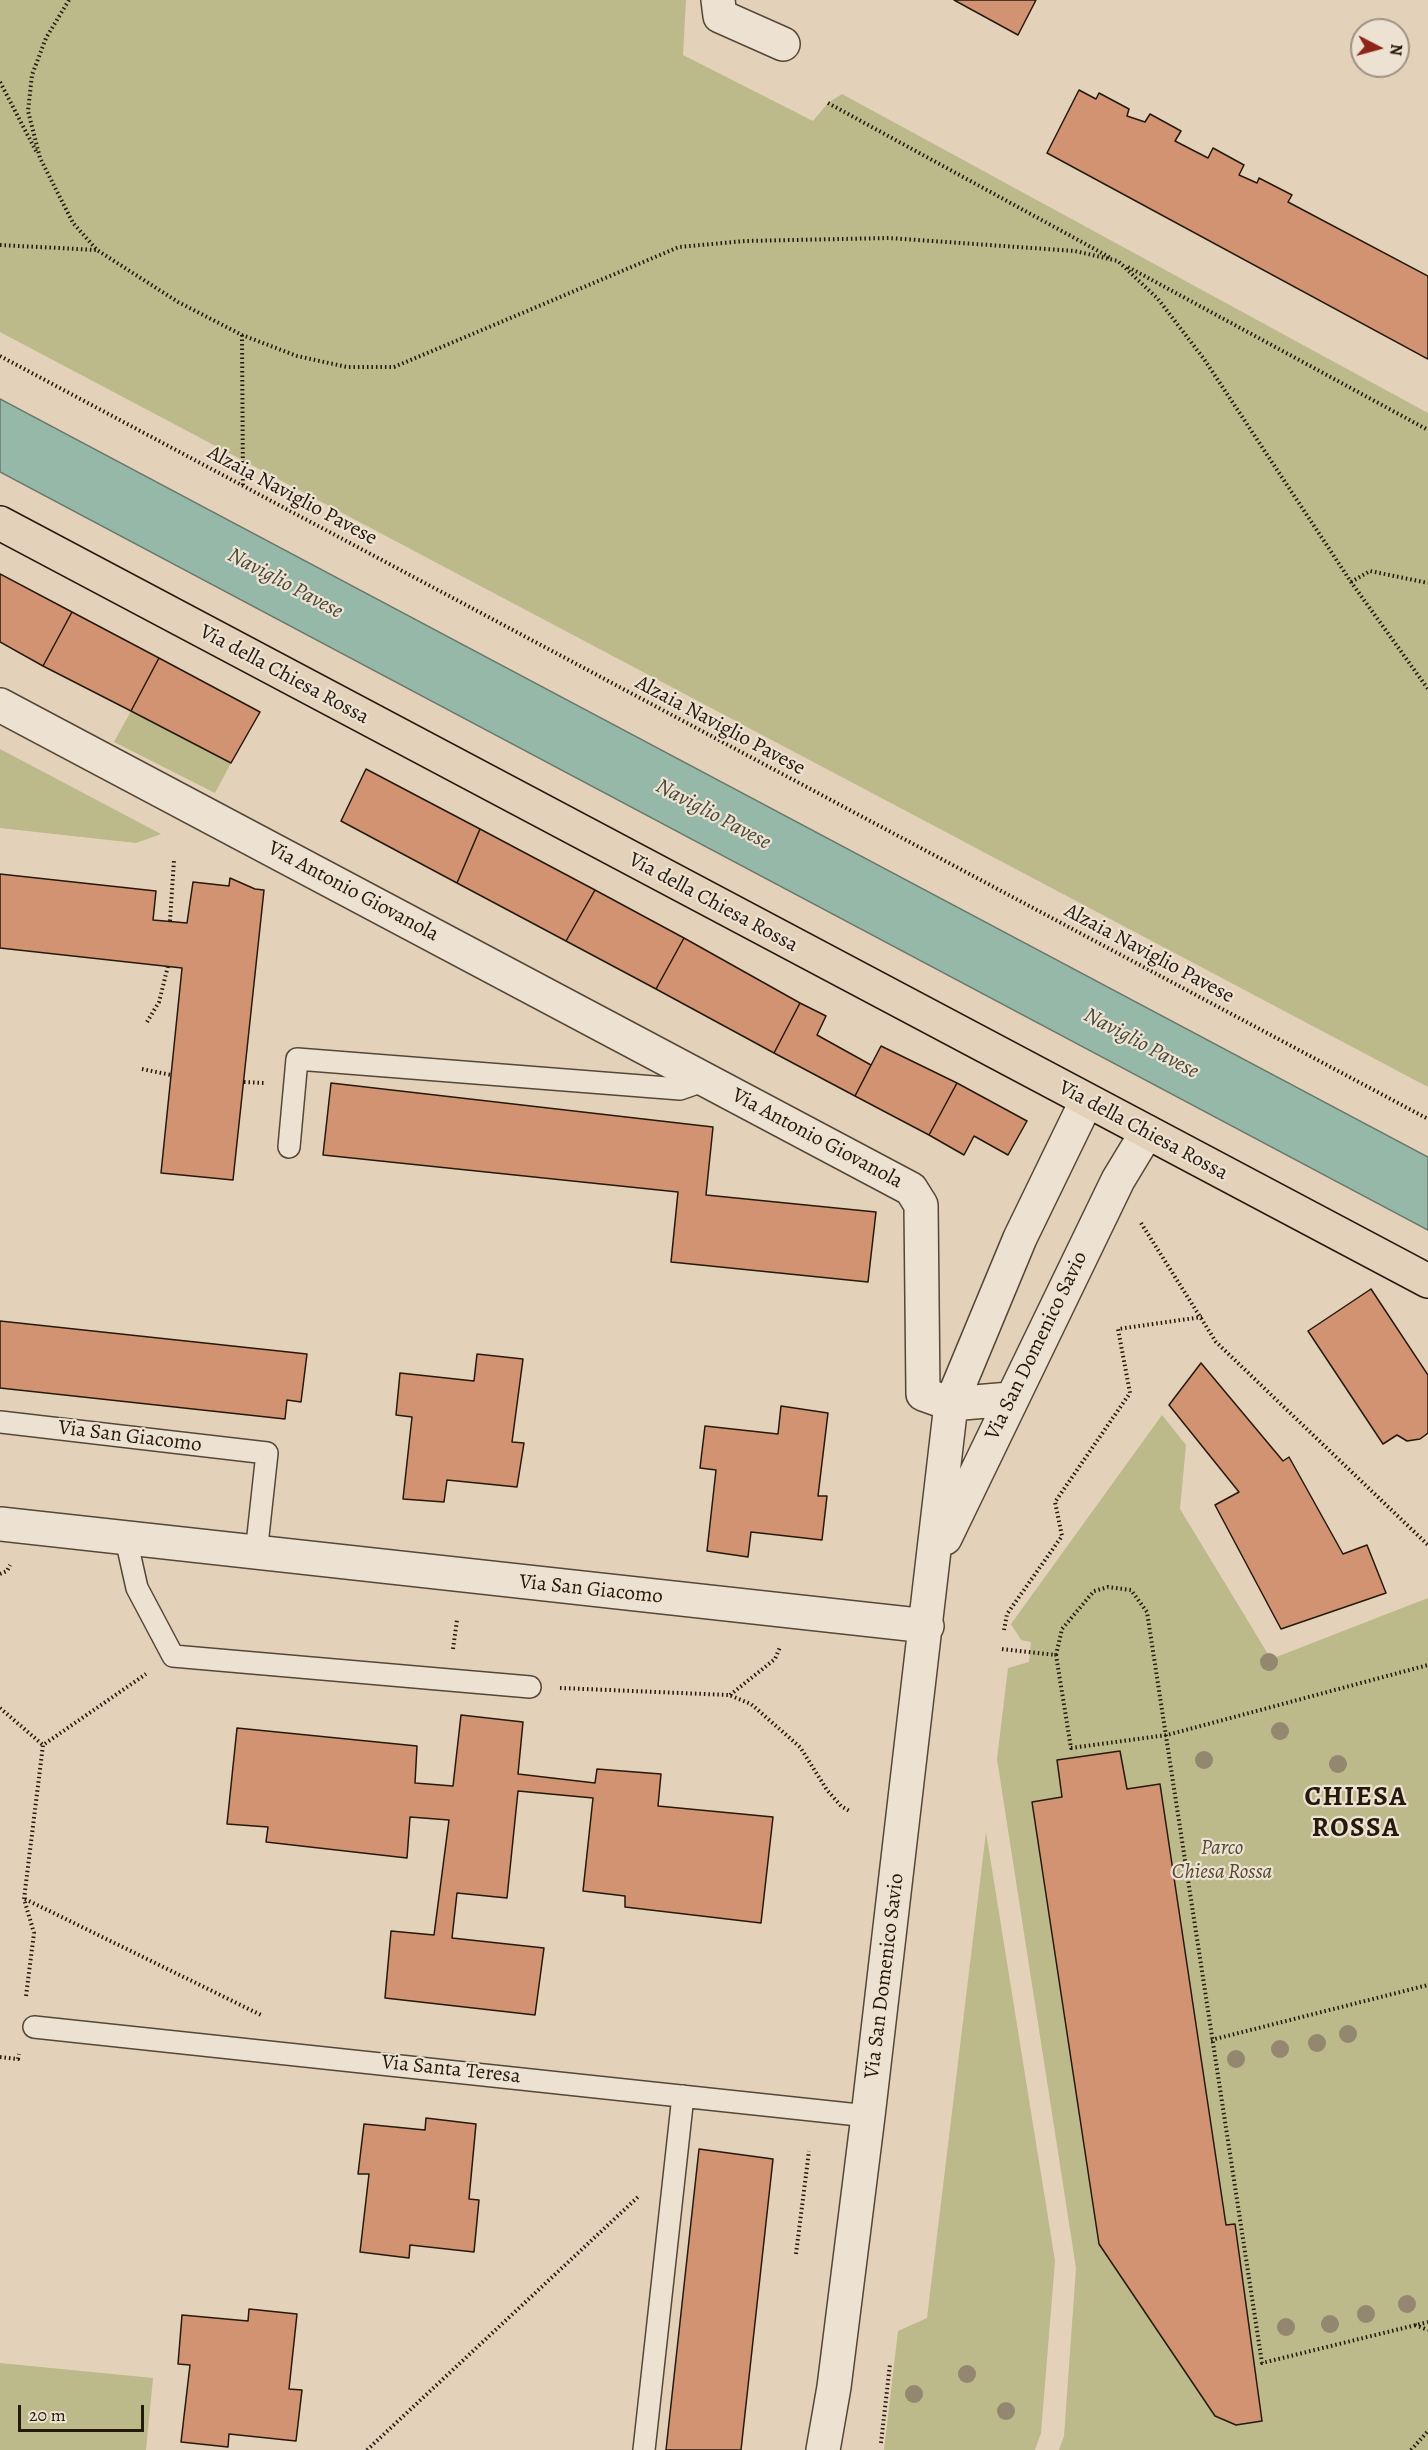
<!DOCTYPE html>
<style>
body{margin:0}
#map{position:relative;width:1428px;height:2450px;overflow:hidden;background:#e3d2b9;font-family:Alegreya,serif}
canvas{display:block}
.north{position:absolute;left:1350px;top:18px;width:60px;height:60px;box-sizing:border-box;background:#ede2d2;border:2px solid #9d9283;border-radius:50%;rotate:96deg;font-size:16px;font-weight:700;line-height:24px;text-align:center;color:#25190c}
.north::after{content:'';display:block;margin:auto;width:21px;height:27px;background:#8f2418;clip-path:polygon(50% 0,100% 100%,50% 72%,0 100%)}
.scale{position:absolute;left:18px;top:2405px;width:126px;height:27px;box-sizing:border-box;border:3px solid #25190c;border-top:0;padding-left:8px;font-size:18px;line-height:21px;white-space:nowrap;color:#25190c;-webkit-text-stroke:4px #ede2d2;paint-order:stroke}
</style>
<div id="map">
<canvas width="1428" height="2450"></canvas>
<div class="north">N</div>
<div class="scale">20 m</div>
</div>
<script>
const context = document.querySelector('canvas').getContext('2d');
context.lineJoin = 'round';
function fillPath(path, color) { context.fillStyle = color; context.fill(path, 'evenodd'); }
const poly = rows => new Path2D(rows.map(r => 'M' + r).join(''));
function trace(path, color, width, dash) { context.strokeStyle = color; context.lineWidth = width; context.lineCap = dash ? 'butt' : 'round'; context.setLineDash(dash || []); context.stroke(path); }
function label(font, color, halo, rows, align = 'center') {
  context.font = font + ' Alegreya,serif'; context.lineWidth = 4.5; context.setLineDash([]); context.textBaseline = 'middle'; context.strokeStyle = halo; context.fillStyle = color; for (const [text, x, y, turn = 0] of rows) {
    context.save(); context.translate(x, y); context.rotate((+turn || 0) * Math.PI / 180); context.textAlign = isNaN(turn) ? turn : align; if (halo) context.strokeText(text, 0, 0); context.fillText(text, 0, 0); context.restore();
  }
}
const green = poly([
 [0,0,686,0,683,55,813,121,828,103,842,94,1428,413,1428,1087,0,332],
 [131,711,231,763,215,793,114,742],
 [0,749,161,834,136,843,0,828],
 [1162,1415,1186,1445,1180,1509,1271,1659,1428,1598,1428,2450,1059,2450,1064,2436,1076,2268,997,1759,1008,1668,1029,1662,1031,1642,1021,1640,1011,1624],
 [986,1832,1055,2261,1041,2433,1035,2450,884,2450,898,2331,927,2318],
 [0,2363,153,2378,146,2450,0,2450]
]);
const water = poly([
 [0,399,1428,1157,1428,1230,0,472,0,399]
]);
const building = poly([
 [954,0,1036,0,1018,35,954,0],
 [1079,90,1096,99,1099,93,1129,109,1127,116,1145,122,1150,114,1181,131,1175,141,1208,158,1213,148,1244,165,1239,175,1257,183,1259,178,1292,195,1288,202,1428,276,1428,359,1047,153,1079,90],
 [0,574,72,612,43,666,0,642,0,574],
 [72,612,159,658,131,711,43,666,72,612],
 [159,658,260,712,231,763,131,711,159,658],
 [366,769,480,829,457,883,341,821,366,769],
 [480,829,595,890,566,941,457,883,480,829],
 [0,874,156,891,153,920,187,923,193,882,229,886,230,878,255,889,264,890,233,1180,161,1173,182,968,0,948,0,874],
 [595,890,684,938,656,989,566,941,595,890],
 [684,938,800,1003,774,1053,656,989,684,938],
 [800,1003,826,1016,817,1035,871,1065,855,1096,774,1053,800,1003],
 [881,1046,957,1083,929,1135,855,1096,881,1046],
 [331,1083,713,1127,706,1195,876,1212,868,1282,671,1262,678,1192,323,1155,331,1083],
 [957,1083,1027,1121,1008,1155,974,1136,964,1155,929,1135,957,1083],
 [1371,1289,1428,1375,1428,1433,1420,1439,1407,1441,1397,1435,1383,1444,1308,1331,1371,1289],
 [0,1321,307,1354,301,1402,287,1400,285,1419,0,1388,0,1321],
 [477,1354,523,1359,512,1442,524,1443,517,1487,447,1480,444,1502,403,1499,412,1417,396,1415,400,1373,474,1381,477,1354],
 [1201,1363,1283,1461,1289,1457,1343,1554,1367,1545,1386,1593,1281,1629,1215,1505,1239,1492,1169,1405,1201,1363],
 [781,1406,828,1413,818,1496,827,1496,822,1540,751,1532,748,1557,707,1551,716,1470,700,1468,705,1426,778,1434,781,1406],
 [461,1715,523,1722,518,1774,595,1783,597,1769,661,1774,658,1806,773,1817,761,1923,625,1907,625,1896,583,1891,593,1798,518,1791,507,1898,457,1893,452,1938,544,1948,535,2015,385,1998,391,1931,434,1935,449,1820,410,1817,407,1858,266,1842,268,1827,227,1824,237,1728,417,1746,415,1783,453,1786,461,1715],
 [1120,1751,1127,1789,1160,1784,1226,2225,1235,2224,1262,2421,1236,2425,1215,2416,1099,2244,1032,1802,1062,1797,1057,1760,1120,1751],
 [426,2118,476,2124,469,2199,479,2200,474,2252,410,2245,409,2258,360,2252,369,2174,358,2174,364,2124,425,2130,426,2118],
 [699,2149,773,2159,741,2450,666,2450,699,2149],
 [249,2309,297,2314,289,2389,302,2390,296,2441,229,2434,228,2447,181,2442,190,2365,178,2364,182,2315,248,2321,249,2309]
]);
const path = poly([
 [69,0,46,38,32,75,28,111,40,158,73,223,97,250,178,302,242,335,297,356,347,367,394,367,679,247,745,241,889,238,1075,251,1118,261,1158,299,1204,359,1351,582,1428,689],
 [0,82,37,153],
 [828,103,1111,258],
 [0,245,97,250],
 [1128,267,1428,430],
 [242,335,243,486],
 [0,356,1428,1119],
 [1351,582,1370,571,1428,583],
 [170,921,174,860],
 [147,1022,159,1002,168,966],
 [142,1069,171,1075],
 [244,1082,264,1083],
 [1141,1223,1216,1342,1428,1545],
 [0,1574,7,1571,10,1565],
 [1004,1630,1007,1614,1062,1536,1055,1502,1130,1393,1118,1329,1202,1317],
 [453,1649,457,1620],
 [1002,1649,1056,1655,1071,1748,1167,1735,1428,1665],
 [1056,1655,1062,1629,1094,1591,1108,1587,1131,1590,1147,1612,1262,2363,1428,2322],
 [560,1688,729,1695,751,1704,800,1747,827,1790,841,1806,851,1812],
 [730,1695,775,1659,780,1647],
 [0,1708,43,1745],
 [25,1899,263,2016],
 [26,1996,34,1933,24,1899,43,1745,146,1674],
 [1211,2040,1428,1985],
 [0,2057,18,2059,19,2054],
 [796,2254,809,2151],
 [1415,2325,1428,2330],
 [881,2443,890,2364],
 [367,2450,639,2196],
 [1411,2450,1428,2431]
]);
const service = poly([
 [289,1147,297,1059,680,1089,706,1080],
 [0,1422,267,1453,256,1554],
 [126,1539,137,1588,173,1656,530,1687],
 [34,2027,868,2116],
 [644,2450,683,2096]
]);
const minor = poly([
 [718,0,720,16,783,44],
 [0,705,911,1189,921,1205,923,1394,951,1404,1010,1399],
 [0,1524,927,1626],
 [945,1538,1118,1180,1147,1132],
 [823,2450,834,2387,868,2116,951,1404,1020,1238,1086,1102]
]);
const primary = poly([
 [0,523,1428,1281]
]);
const trees = [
 [1269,1662],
 [1280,1731],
 [1204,1760],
 [1338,1764],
 [1348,2034],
 [1317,2043],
 [1280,2049],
 [1236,2059],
 [1407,2304],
 [1366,2314],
 [1330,2324],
 [1286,2327],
 [967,2374],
 [914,2394],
 [1006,2411]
];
const streetNames = [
 ["Alzaia Naviglio Pavese",292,496,28],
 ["Via della Chiesa Rossa",284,675,28],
 ["Alzaia Naviglio Pavese",720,726,28],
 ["Via Antonio Giovanola",353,892,28],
 ["Via della Chiesa Rossa",713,903,28],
 ["Alzaia Naviglio Pavese",1149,954,28],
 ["Via della Chiesa Rossa",1143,1131,28],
 ["Via Antonio Giovanola",817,1139,28],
 ["Via San Domenico Savio",1037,1346,-64],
 ["Via San Giacomo",130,1437,7],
 ["Via San Giacomo",591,1590,6],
 ["Via San Domenico Savio",885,1976,-83],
 ["Via Santa Teresa",451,2070,6]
];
const parkNames = [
 ["Parco",1222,1849],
 ["Chiesa Rossa",1222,1873]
];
const waterNames = [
 ["Naviglio Pavese",285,584,28],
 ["Naviglio Pavese",713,815,28],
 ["Naviglio Pavese",1141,1044,28]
];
const districtNames = [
 ["CHIESA",1356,1798],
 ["ROSSA",1356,1829]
];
fillPath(green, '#bcb98a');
fillPath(water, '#96b8a9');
trace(water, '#69786a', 1.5);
fillPath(building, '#d29373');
trace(building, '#25190c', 1.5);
trace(service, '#544737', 24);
trace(minor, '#544737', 36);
trace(primary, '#25190c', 36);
trace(path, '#25190c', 4, [1.5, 3]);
trace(service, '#ede2d2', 21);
trace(minor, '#ede2d2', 33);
trace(primary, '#e3d2b9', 33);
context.fillStyle = '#93876f';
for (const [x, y] of trees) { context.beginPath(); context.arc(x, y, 9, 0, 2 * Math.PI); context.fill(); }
label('21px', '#25190c', '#ede2d2', streetNames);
label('italic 21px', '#524932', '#ede2d2', parkNames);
label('italic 22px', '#47493b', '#ede2d2', waterNames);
context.letterSpacing = '1.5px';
label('bold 27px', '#25190c', '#ede2d2', districtNames);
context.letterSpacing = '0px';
</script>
